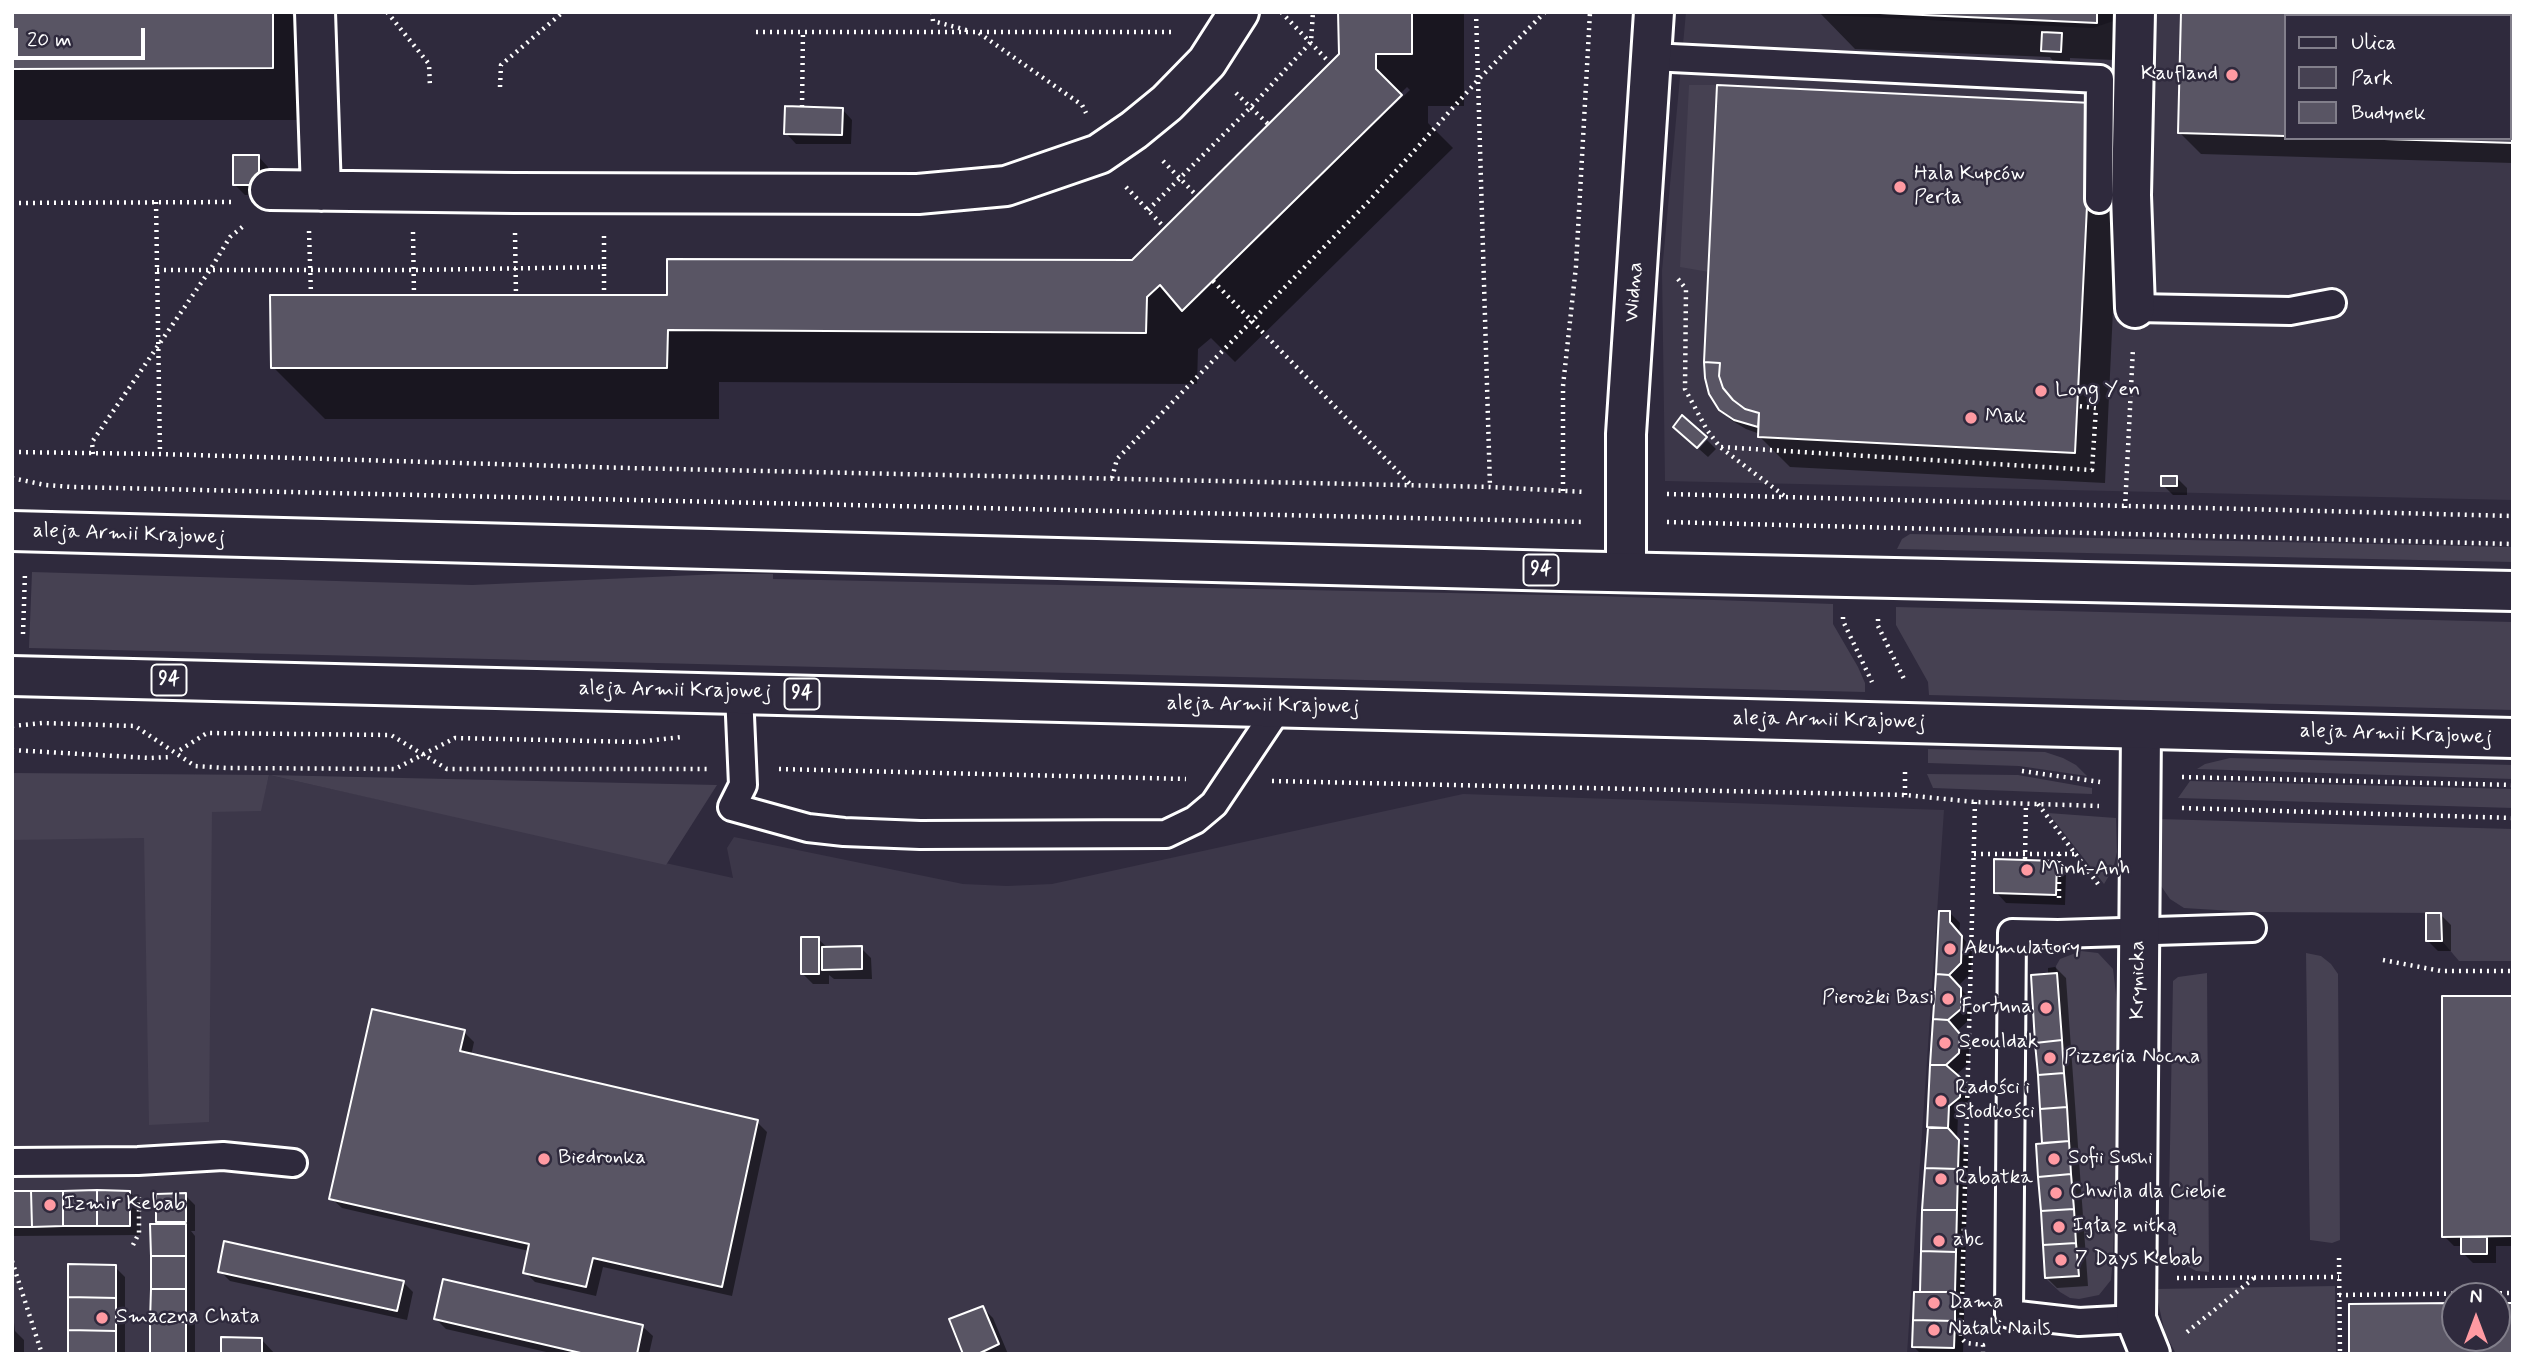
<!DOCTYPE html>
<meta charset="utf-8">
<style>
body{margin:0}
#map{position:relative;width:2525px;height:1366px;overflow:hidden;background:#2f2a3d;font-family:Mynerve,sans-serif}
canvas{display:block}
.frame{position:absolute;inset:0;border:14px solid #fff;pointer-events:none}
.legend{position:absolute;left:2284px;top:14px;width:228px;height:126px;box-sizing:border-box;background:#2f2a3d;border:2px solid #827f8b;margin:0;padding:9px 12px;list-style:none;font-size:21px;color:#fff}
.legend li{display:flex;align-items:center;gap:14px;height:35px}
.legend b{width:35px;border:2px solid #827f8b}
.north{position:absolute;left:2441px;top:1282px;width:70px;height:70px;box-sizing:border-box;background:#2f2a3d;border:2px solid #827f8b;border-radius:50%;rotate:0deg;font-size:19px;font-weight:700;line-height:28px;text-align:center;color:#fff}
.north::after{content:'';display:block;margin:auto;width:24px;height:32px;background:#ff9aa2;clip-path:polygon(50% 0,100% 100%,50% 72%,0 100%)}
.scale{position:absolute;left:14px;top:28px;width:131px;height:32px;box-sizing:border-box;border:4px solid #fff;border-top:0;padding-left:9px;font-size:21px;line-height:24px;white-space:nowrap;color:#fff;-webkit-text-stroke:5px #2f2a3d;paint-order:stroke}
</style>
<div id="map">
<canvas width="2525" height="1366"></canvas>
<div class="frame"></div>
<ul class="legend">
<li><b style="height:9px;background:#2f2a3d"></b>Ulica</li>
<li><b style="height:19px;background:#464152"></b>Park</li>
<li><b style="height:19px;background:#595564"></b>Budynek</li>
</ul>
<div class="north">N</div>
<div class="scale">20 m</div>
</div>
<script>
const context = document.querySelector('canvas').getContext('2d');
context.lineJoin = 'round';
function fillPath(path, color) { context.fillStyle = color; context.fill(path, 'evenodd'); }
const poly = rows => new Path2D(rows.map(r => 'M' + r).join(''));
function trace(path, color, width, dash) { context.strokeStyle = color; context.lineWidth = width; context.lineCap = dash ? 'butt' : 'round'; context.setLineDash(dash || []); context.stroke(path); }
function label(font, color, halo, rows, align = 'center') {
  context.font = font + ' Mynerve,sans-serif'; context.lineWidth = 5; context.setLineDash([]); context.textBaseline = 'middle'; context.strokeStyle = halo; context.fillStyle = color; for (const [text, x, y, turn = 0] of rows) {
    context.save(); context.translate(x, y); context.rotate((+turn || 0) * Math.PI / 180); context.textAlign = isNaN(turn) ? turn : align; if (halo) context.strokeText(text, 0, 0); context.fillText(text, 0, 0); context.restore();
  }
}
const built = poly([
 [1686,12,1767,12,2093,28,2116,20,2117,12,2513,12,2513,500,1665,481,1662,271],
 [2285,16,2509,16,2509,138,2285,138],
 [269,775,733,878,727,848,734,837,963,884,1007,886,1052,884,1463,794,1944,810,1907,1354,12,1354,12,811,260,811]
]);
const green = poly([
 [1689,85,1717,85,1709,272,1680,267],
 [1910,534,2513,547,2513,562,1897,549,1902,539],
 [32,572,472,585,720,574,773,574,773,579,1597,596,1833,604,1833,624,1858,667,1865,683,1865,692,29,648],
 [1896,607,2513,622,2513,710,1929,695,1928,682,1896,625],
 [1928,749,2045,752,2063,758,2076,765,2087,776,2019,766,1928,763],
 [2230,758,2513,765,2513,779,2197,769,2205,764],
 [12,773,269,775,717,785,666,865,269,775,261,811,212,812,209,1122,149,1125,144,838,12,840],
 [1927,774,2018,775,2092,788,2092,794,1933,788],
 [2190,781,2513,789,2513,808,2178,798],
 [2048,813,2116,818,2117,852,2113,869,2104,884],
 [2158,819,2513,829,2513,961,2459,961,2442,941,2441,913,2249,912,2184,908,2170,899,2161,886,2158,876],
 [2081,951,2098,953,2113,969,2117,1002,2116,1160,2113,1257,2111,1280,2099,1295,2079,1299,2070,1298,2060,1292,2045,1278,2079,1276,2056,966,2060,959],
 [2306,953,2321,956,2331,964,2338,974,2340,1240,2332,1243,2310,1240],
 [2207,973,2209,1272,2196,1271,2168,1255,2173,981,2178,977],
 [2335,1286,2336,1354,2176,1354,2165,1333,2155,1289]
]);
const shadow = poly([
 [12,12,289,12,325,48,325,120,12,120],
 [1340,12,1464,12,1464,106,1428,106,1428,123,1453,148,1235,362,1211,338,1198,349,1197,384,719,382,719,419,325,419,273,367,668,297,1133,262,1340,54],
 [1407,87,1410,90,1390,109,1390,104],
 [1819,12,2138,12,2135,61,2070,58,2070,61,2053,61,2050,57,1855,49],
 [2183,12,2513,12,2513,163,2201,154,2180,133],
 [2285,16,2509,16,2509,138,2285,138],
 [2091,104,2121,135,2105,483,1790,467,1760,437,1760,434,1746,429,1731,420,1720,409],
 [842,109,852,120,851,144,796,144,786,133],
 [258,156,268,167,269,195,245,195,235,185],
 [1707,440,1716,449,1708,457,1699,449],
 [2177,478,2187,488,2187,495,2173,495,2163,485],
 [2056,863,2066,873,2065,905,2006,903,1996,892],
 [1941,913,1950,913,1960,923,1959,934,1972,948,1971,973,1958,986,1971,1000,1970,1019,1957,1031,1969,1046,1969,1063,1955,1076,1970,1090,1970,1107,1958,1116,1957,1140,1968,1152,1963,1354,1921,1354,1914,1347,1921,1293,1924,1210],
 [2441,915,2451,925,2451,951,2438,951,2428,941],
 [818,939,828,948,861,948,871,958,872,979,834,979,829,975,829,984,813,984,803,974],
 [2055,967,2066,978,2088,1286,2057,1288,2047,1278,2044,1144,2033,977,2048,975,2048,968],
 [2513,998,2513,1246,2496,1246,2496,1263,2473,1263,2463,1253,2463,1246,2454,1246,2444,1236],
 [464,1032,474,1042,471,1056,757,1122,767,1132,732,1296,603,1267,596,1296,535,1282,525,1272,529,1251,342,1208,331,1198],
 [12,1192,129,1192,140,1202,140,1235,12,1236],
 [185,1195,195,1205,195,1231,191,1231,195,1236,195,1354,152,1354,162,1226,157,1221],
 [115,1267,125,1277,125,1354,69,1354],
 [220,1271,403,1282,413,1292,407,1320,230,1281],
 [12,1306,15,1331,24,1340,24,1354,12,1354],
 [983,1308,993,1318,1008,1354,965,1354],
 [436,1319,642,1326,653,1336,649,1354,555,1354,446,1329],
 [261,1339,275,1354,223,1354]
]);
const building = poly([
 [12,12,273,12,273,68,12,69,12,12],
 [1338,12,1412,12,1412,54,1376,54,1376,69,1402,95,1182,311,1160,285,1147,297,1146,333,668,330,667,368,271,368,270,295,667,295,667,259,1132,260,1339,54,1338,12],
 [1858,12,2097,12,2097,23,1858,12],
 [2181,12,2513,12,2513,143,2352,138,2509,138,2509,16,2285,16,2285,136,2178,133,2181,12],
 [2042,32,2062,33,2061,52,2041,51,2042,32],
 [1717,85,2092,103,2075,453,1758,437,1759,413,1745,409,1733,400,1723,388,1719,376,1720,363,1704,362,1717,85],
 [785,106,843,108,842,135,784,134,785,106],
 [233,155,259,155,259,185,233,185,233,155],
 [1704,362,1720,363,1719,376,1723,388,1733,400,1745,409,1759,413,1758,427,1734,420,1719,410,1709,394,1705,378,1704,362],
 [1682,415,1707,437,1697,448,1673,427,1682,415],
 [2161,476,2177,476,2177,486,2161,486,2161,476],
 [1994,859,2057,861,2056,895,1994,893,1994,859],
 [1939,911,1950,911,1950,922,1962,936,1961,963,1949,975,1936,974,1939,911],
 [2426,913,2441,913,2442,941,2426,941,2426,913],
 [801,937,819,937,819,974,801,974,801,937],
 [862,946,862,969,822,970,822,947,862,946],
 [2057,973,2062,1040,2035,1043,2031,975,2057,973],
 [1936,974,1949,975,1961,988,1961,1009,1948,1020,1933,1019,1936,974],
 [2442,996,2513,996,2513,1236,2442,1237,2442,996],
 [372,1009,465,1030,460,1051,758,1120,722,1287,593,1258,586,1287,554,1280,523,1273,529,1244,329,1199,372,1009],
 [1933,1019,1948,1020,1960,1034,1959,1053,1946,1065,1930,1065,1933,1019],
 [2062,1040,2064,1073,2038,1075,2035,1043,2062,1040],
 [1930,1065,1946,1065,1961,1078,1960,1097,1949,1106,1948,1128,1927,1127,1930,1065],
 [2064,1073,2067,1107,2040,1109,2038,1075,2064,1073],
 [2067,1107,2069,1141,2042,1143,2040,1109,2067,1107],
 [1928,1128,1948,1128,1959,1140,1958,1169,1925,1168,1928,1128],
 [2069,1141,2071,1174,2038,1177,2036,1144,2069,1141],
 [1925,1168,1958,1169,1957,1210,1922,1210,1925,1168],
 [2071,1174,2074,1209,2041,1211,2038,1177,2071,1174],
 [97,1190,130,1191,130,1226,97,1226,97,1190],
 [97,1190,97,1226,63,1226,63,1191,97,1190],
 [12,1191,31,1191,32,1227,12,1227,12,1191],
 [31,1191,63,1191,63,1226,32,1227,31,1191],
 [186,1193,186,1222,156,1222,156,1194,186,1193],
 [2074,1209,2076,1243,2043,1245,2041,1211,2074,1209],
 [1922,1210,1957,1210,1956,1252,1921,1251,1922,1210],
 [150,1224,186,1224,186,1256,151,1256,150,1224],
 [2461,1237,2487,1237,2487,1254,2461,1254,2461,1237],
 [224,1241,404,1281,397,1311,218,1272,224,1241],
 [2076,1243,2079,1276,2045,1278,2043,1245,2076,1243],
 [1921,1251,1956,1252,1955,1292,1920,1292,1921,1251],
 [151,1256,186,1256,186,1289,151,1289,151,1256],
 [68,1264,116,1265,116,1298,68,1297,68,1264],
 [443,1279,643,1325,637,1354,585,1354,434,1319,443,1279],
 [151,1289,186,1289,186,1322,150,1322,151,1289],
 [1914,1292,1955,1292,1955,1321,1913,1320,1914,1292],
 [68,1297,116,1298,116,1331,68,1330,68,1297],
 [2455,1303,2455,1338,2497,1338,2497,1303,2513,1303,2513,1354,2349,1354,2349,1304,2455,1303],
 [983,1306,999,1344,978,1354,963,1354,949,1319,983,1306],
 [1913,1320,1955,1321,1954,1348,1912,1347,1913,1320],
 [150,1322,186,1322,186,1354,150,1354,150,1322],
 [68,1330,116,1331,116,1354,68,1354,68,1330],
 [221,1337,262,1338,262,1354,221,1354,221,1337]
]);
const path = poly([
 [387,12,429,64,430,87],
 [932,12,933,21,970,31],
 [1281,12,1329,62],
 [1476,12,1490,487],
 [756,32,1175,32],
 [979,33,1082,105,1086,113],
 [500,87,501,65,563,12],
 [1236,93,1269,125],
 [802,107,803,31],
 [1163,161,1196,195],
 [1126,187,1164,227],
 [156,202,160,453],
 [12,203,232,202],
 [1148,210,1250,108,1311,42,1313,12],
 [309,231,311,295],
 [413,232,414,295],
 [515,233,516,295],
 [604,267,604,295],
 [157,270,414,270,604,267,604,236],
 [1678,279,1686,289,1685,389,1707,430,1720,447,1787,498],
 [1213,281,1412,486],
 [1721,447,2092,470,2096,408,2077,406],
 [12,452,160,454,628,468,1490,487,1585,492],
 [93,454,92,442,210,270,230,237,246,224],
 [12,478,45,485,72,487,1585,522],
 [1112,478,1117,459,1368,202,1478,80,1545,12],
 [1563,491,1563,386,1576,266,1590,12],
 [1667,494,2513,516],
 [2125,508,2133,348],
 [1667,522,2513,544],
 [1843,617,1843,621,1872,682],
 [1878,619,1878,626,1905,681],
 [23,634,25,573],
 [12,726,43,723,135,726,195,766,226,768,395,769,455,738,638,742,681,737],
 [12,750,150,758,171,757],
 [180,750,207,733,391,735,447,769,707,769],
 [779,769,1186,779],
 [2022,771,2100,782],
 [1905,772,1905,795],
 [2182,777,2513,785],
 [1272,781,1905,795,1975,802,2099,806],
 [1975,802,1961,1338,1966,1343,1983,1345,1983,1354],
 [2038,804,2098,884],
 [2182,808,2513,818],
 [1974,854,2075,854],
 [2025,859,2026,804],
 [2059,898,2059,854],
 [2383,960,2441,971,2513,971],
 [133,1245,139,1233,139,1197],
 [2339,1258,2340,1354],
 [12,1261,42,1354],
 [2177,1278,2339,1277],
 [2339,1295,2513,1293],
 [2187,1332,2254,1278]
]);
const service = poly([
 [1651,57,2100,79,2099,199],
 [2135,308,2290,311,2332,303],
 [739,693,743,785,732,807,808,828,844,832,920,835,1166,834,1195,820,1214,804,1279,707],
 [12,1162,138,1161,223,1156,293,1163],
 [2136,1319,2079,1322,2009,1314,2012,933,2058,934,2252,928]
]);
const minor = poly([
 [315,12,321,191],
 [270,190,514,193,918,194,1006,186,1099,154,1134,130,1167,103,1207,62,1239,12],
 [2135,308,2131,195,2135,12],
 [1626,571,1626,434,1654,12],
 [2141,729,2136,1319,2150,1354]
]);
const primary = poly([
 [12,531,1561,571,2513,591],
 [12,676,2513,738]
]);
const markers = [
 [2232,75,7,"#ff9aa2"],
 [1900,187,7,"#ff9aa2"],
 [2041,391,7,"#ff9aa2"],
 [1971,418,7,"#ff9aa2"],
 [2027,870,7,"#ff9aa2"],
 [1950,949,7,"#ff9aa2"],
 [1948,999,7,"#ff9aa2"],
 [2046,1008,7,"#ff9aa2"],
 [1945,1043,7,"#ff9aa2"],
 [2050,1058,7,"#ff9aa2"],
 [1941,1101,7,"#ff9aa2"],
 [544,1159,7,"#ff9aa2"],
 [2054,1159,7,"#ff9aa2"],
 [1941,1179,7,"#ff9aa2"],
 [2056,1193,7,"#ff9aa2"],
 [50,1205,7,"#ff9aa2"],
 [2059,1227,7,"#ff9aa2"],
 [1939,1241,7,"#ff9aa2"],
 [2061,1260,7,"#ff9aa2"],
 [1934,1303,7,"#ff9aa2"],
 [102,1318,7,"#ff9aa2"],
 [1934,1330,7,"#ff9aa2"]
];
const shields = [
 [1541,570,35],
 [169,680,35],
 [802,694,35]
];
const shieldNames = [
 ["94",1541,570],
 ["94",169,680],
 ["94",802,694]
];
const poiNames = [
 ["Kaufland",2218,75,"right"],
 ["Hala Kupców",1914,175],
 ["Perła",1914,199],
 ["Long Yen",2055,391],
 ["Mak",1985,418],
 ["Minh-Anh",2041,870],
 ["Akumulatory",1964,949],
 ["Pierożki Basi",1934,999,"right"],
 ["Fortuna",2032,1008,"right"],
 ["Seouldak",1959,1043],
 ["Pizzeria Nocna",2064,1058],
 ["Radości i",1955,1089],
 ["Słodkości",1955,1113],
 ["Biedronka",558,1159],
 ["Sofii Sushi",2068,1159],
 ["Rabatka",1955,1179],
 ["Chwila dla Ciebie",2070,1193],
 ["Izmir Kebab",64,1205],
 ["Igła z nitką",2073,1227],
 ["abc",1953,1241],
 ["7 Days Kebab",2075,1260],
 ["Dama",1948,1303],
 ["Smaczna Chata",116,1318],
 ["Natali Nails",1948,1330]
];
const streetNames = [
 ["Widna",1635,292,-86],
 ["aleja Armii Krajowej",129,535,2],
 ["aleja Armii Krajowej",675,691,1],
 ["aleja Armii Krajowej",1263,706,1],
 ["aleja Armii Krajowej",1829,721,1],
 ["aleja Armii Krajowej",2396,735,2],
 ["Krynicka",2139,980,-90]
];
fillPath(built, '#3c3749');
fillPath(green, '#464152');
fillPath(shadow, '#0007');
fillPath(building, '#595564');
trace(building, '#fff', 2);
trace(service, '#fff', 32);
trace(minor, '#fff', 44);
trace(primary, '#fff', 44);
trace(path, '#fff', 4.5, [2, 5]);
trace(service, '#2f2a3d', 26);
trace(minor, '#2f2a3d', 38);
trace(primary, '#2f2a3d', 38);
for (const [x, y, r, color] of markers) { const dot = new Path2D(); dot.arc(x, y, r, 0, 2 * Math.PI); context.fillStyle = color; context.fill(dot); trace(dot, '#2f2a3d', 2.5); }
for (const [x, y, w] of shields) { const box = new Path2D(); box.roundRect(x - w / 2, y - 15.5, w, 31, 5); context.fillStyle = '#2f2a3d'; context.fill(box); trace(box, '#fff', 2); }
label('bold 19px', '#fff', null, shieldNames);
label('21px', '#fff', '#2f2a3d', poiNames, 'left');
label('21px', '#fff', '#2f2a3d', streetNames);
</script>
